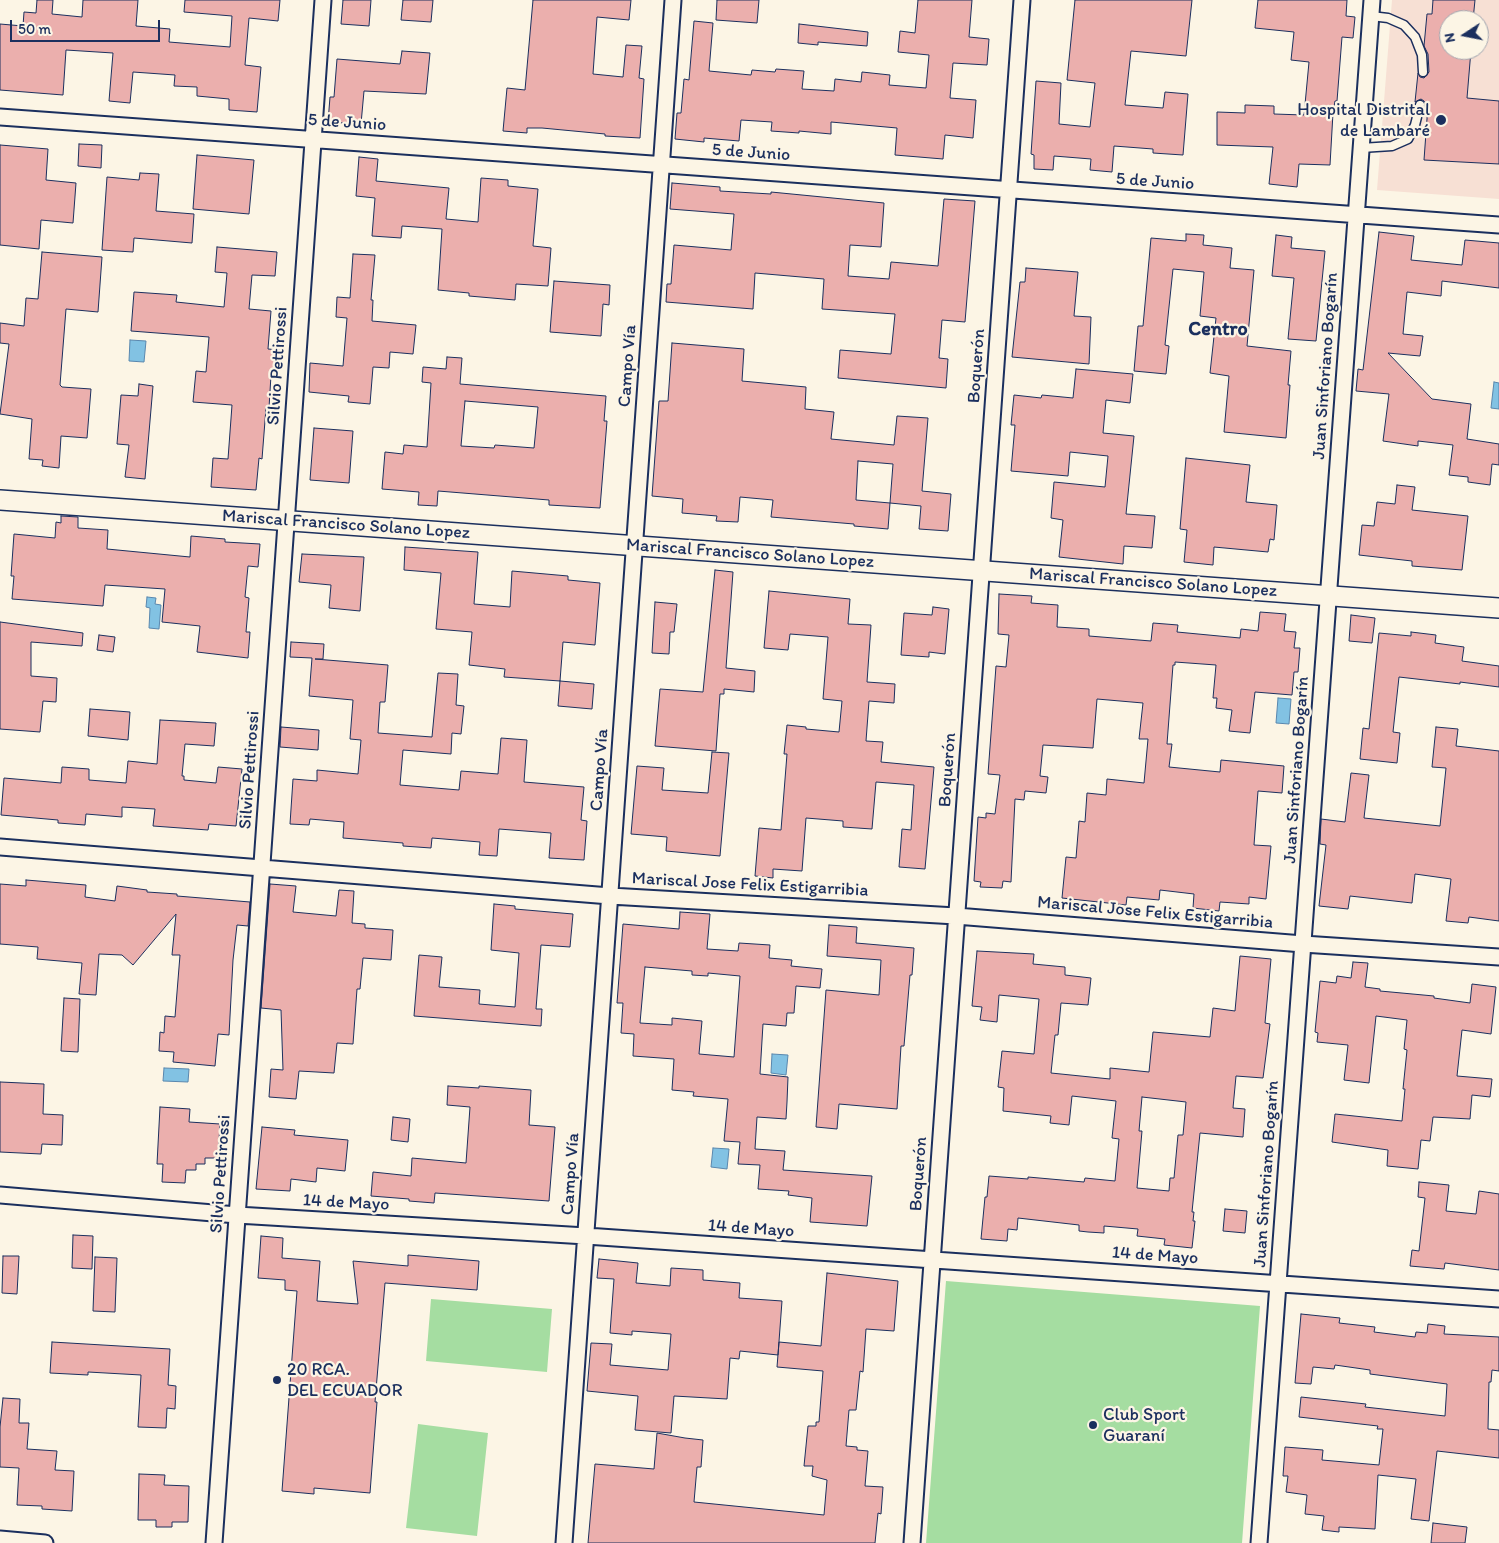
<!DOCTYPE html>
<meta charset="utf-8">
<style>
body{margin:0}
#map{position:relative;width:1499px;height:1543px;overflow:hidden;background:#fcf5e5;font-family:Itim,sans-serif}
canvas{display:block}
.north{position:absolute;left:1439px;top:10px;width:50px;height:50px;box-sizing:border-box;background:#fcf5e5;border:1px solid #a2a6af;border-radius:50%;rotate:259deg;font-size:14px;font-weight:700;line-height:20px;text-align:center;color:#1b2f5e}
.north::after{content:'';display:block;margin:auto;width:18px;height:22px;background:#1b2f5e;clip-path:polygon(50% 0,100% 100%,50% 72%,0 100%)}
.scale{position:absolute;left:10px;top:20px;width:150px;height:22px;box-sizing:border-box;border:2px solid #1b2f5e;border-top:0;padding-left:6px;font-size:15px;line-height:18px;white-space:nowrap;color:#1b2f5e;-webkit-text-stroke:4px #fcf5e5;paint-order:stroke}
</style>
<div id="map">
<canvas width="1499" height="1543"></canvas>
<div class="north">N</div>
<div class="scale">50 m</div>
</div>
<script>
const context = document.querySelector('canvas').getContext('2d');
context.lineJoin = 'round';
function fillPath(path, color) { context.fillStyle = color; context.fill(path, 'evenodd'); }
const poly = rows => new Path2D(rows.map(r => 'M' + r).join(''));
function trace(path, color, width, dash) { context.strokeStyle = color; context.lineWidth = width; context.lineCap = dash ? 'butt' : 'round'; context.setLineDash(dash || []); context.stroke(path); }
function label(font, color, halo, rows, align = 'center') {
  context.font = font + ' Itim,sans-serif'; context.lineWidth = 4.5; context.setLineDash([]); context.textBaseline = 'middle'; context.strokeStyle = halo; context.fillStyle = color; for (const [text, x, y, turn = 0] of rows) {
    context.save(); context.translate(x, y); context.rotate((+turn || 0) * Math.PI / 180); context.textAlign = isNaN(turn) ? turn : align; if (halo) context.strokeText(text, 0, 0); context.fillText(text, 0, 0); context.restore();
  }
}
const built = poly([
 [1392,0,1499,0,1499,199,1377,190],
 [1449,20,1479,20,1479,50,1449,50]
]);
const green = poly([
 [946,1281,1260,1306,1242,1543,926,1543],
 [431,1299,552,1309,547,1372,426,1361],
 [418,1424,488,1433,477,1536,406,1528]
]);
const water = poly([
 [130,340,146,341,144,362,129,361,130,340],
 [1494,382,1499,383,1499,409,1491,408,1494,382],
 [147,597,156,598,155,604,161,605,159,629,149,628,150,608,146,607,147,597],
 [1278,698,1291,699,1289,724,1276,723,1278,698],
 [772,1054,788,1055,786,1075,771,1073,772,1054],
 [164,1068,189,1069,188,1082,163,1081,164,1068],
 [713,1148,729,1149,727,1169,711,1167,713,1148]
]);
const building = poly([
 [37,0,53,0,52,14,82,17,83,0,138,0,136,26,170,29,169,42,230,47,232,16,184,12,185,0,280,0,278,21,249,18,245,65,261,67,257,112,229,110,229,99,197,96,197,87,174,86,175,75,133,72,130,103,109,101,113,53,66,50,63,95,0,90,0,24,23,26,24,12,36,13,37,0],
 [343,0,371,0,369,26,341,24,343,0],
 [403,0,433,0,431,22,401,20,403,0],
 [533,0,631,0,629,20,597,17,593,74,623,77,626,45,642,46,639,78,644,79,640,138,605,136,605,134,542,128,527,128,527,133,503,131,507,88,525,90,533,0],
 [717,0,759,0,757,23,716,20,717,0],
 [918,0,972,0,969,37,989,39,987,65,953,63,950,98,976,100,973,138,945,135,943,159,895,155,897,128,831,122,831,134,799,131,799,133,771,131,772,122,741,120,739,141,704,138,704,142,675,139,677,113,681,113,684,79,689,80,694,21,713,23,709,71,751,75,752,70,775,72,776,69,804,71,802,89,834,91,835,79,861,82,862,72,890,75,889,85,926,88,929,55,898,52,900,31,915,33,918,0],
 [1075,0,1192,0,1186,56,1131,51,1125,105,1163,108,1165,92,1188,94,1183,155,1153,153,1153,149,1114,146,1112,172,1090,170,1091,159,1054,156,1053,170,1034,169,1034,155,1031,154,1036,81,1061,83,1059,124,1090,127,1095,83,1067,80,1075,0],
 [1258,0,1347,0,1346,16,1355,17,1353,38,1342,37,1337,101,1335,101,1333,113,1330,165,1299,164,1297,187,1269,184,1273,147,1217,145,1217,112,1245,113,1245,105,1274,106,1274,114,1304,115,1309,62,1291,60,1294,32,1255,28,1258,0],
 [1433,0,1475,0,1473,20,1449,20,1449,50,1471,50,1467,98,1499,101,1499,164,1424,160,1428,105,1426,105,1424,101,1421,99,1415,102,1418,73,1420,77,1424,78,1429,72,1428,54,1424,46,1427,14,1432,14,1433,0],
 [799,24,868,32,867,46,818,42,818,45,798,43,799,24],
 [402,51,430,53,426,94,364,91,361,124,328,122,330,97,334,97,337,59,400,64,402,51],
 [79,144,102,145,101,168,78,166,79,144],
 [0,145,48,149,46,180,76,183,73,223,41,220,39,249,0,245,0,145],
 [197,155,254,160,249,214,193,209,197,155],
 [359,157,378,159,376,181,449,188,446,219,478,222,481,178,508,180,508,186,538,189,533,246,551,248,548,286,516,284,515,300,469,296,469,293,438,290,442,229,402,226,401,238,372,236,375,198,356,196,359,157],
 [140,173,159,174,156,211,194,214,192,243,134,238,133,252,102,250,107,177,139,180,140,173],
 [672,183,720,187,720,191,771,194,771,192,884,203,881,247,850,245,848,276,889,279,891,262,938,266,944,199,975,201,965,322,942,320,939,358,948,359,946,388,838,378,840,350,891,354,895,314,822,309,824,279,755,273,753,309,666,302,667,284,671,284,674,245,731,250,734,214,670,209,672,183],
 [1379,232,1414,236,1411,260,1462,265,1465,240,1499,243,1499,288,1442,281,1441,296,1407,292,1403,334,1423,336,1420,356,1388,353,1432,399,1471,404,1467,439,1499,444,1499,465,1492,464,1490,485,1468,482,1468,477,1449,475,1453,445,1418,441,1418,446,1383,441,1389,394,1356,391,1358,369,1363,370,1379,232],
 [1186,234,1204,235,1203,245,1232,248,1230,268,1254,270,1247,346,1291,351,1288,385,1290,385,1286,438,1224,432,1229,376,1210,373,1216,318,1200,316,1204,272,1173,269,1165,345,1169,346,1166,374,1134,371,1138,326,1143,326,1151,238,1186,241,1186,234],
 [1276,235,1292,237,1291,248,1325,251,1316,341,1288,339,1294,278,1272,276,1276,235],
 [217,247,277,252,275,276,252,275,249,309,271,311,268,349,280,350,278,376,271,375,269,408,266,408,262,459,259,458,256,490,211,487,213,458,228,459,232,405,193,402,196,371,206,372,209,337,131,331,134,292,177,295,176,302,224,307,227,273,215,272,217,247],
 [42,252,102,257,98,312,66,309,60,385,62,387,91,389,87,438,61,436,59,468,42,466,43,460,29,459,32,419,0,414,9,344,0,343,0,323,24,326,26,298,38,299,42,252],
 [353,254,375,255,371,300,373,300,372,321,416,325,413,354,390,352,389,368,373,367,370,404,348,402,349,396,309,392,310,363,343,366,347,318,336,317,337,297,350,298,353,254],
 [1026,268,1078,272,1074,316,1091,317,1089,364,1012,357,1020,282,1025,282,1026,268],
 [554,281,610,285,609,305,603,304,601,336,550,332,554,281],
 [672,343,744,349,742,381,806,387,805,409,834,412,831,439,894,445,897,416,928,418,922,491,951,494,948,531,919,529,921,506,890,503,888,529,854,526,854,524,771,517,773,500,740,497,738,522,716,521,717,516,682,513,683,499,652,496,659,401,668,401,672,343],
 [858,461,893,464,890,503,856,500,858,461],
 [447,357,462,358,460,384,606,396,604,421,607,421,600,508,549,505,549,500,438,491,437,506,418,505,419,492,382,489,385,452,403,454,404,445,427,447,431,383,422,382,423,367,446,369,447,357],
 [465,401,538,407,534,448,495,445,494,448,461,446,465,401],
 [1076,369,1133,374,1130,403,1106,400,1103,433,1134,436,1126,514,1155,516,1152,548,1124,546,1123,564,1059,557,1063,520,1051,518,1054,482,1105,487,1108,456,1070,452,1068,476,1011,471,1015,425,1011,425,1014,395,1041,398,1042,395,1073,398,1076,369],
 [139,384,153,386,145,479,125,477,129,445,117,444,121,395,138,396,139,384],
 [314,428,353,431,349,483,310,480,314,428],
 [1186,458,1250,465,1246,502,1277,505,1274,540,1270,539,1268,552,1214,547,1213,565,1184,562,1187,530,1180,529,1186,458],
 [1397,485,1415,487,1412,510,1468,516,1462,570,1412,566,1412,561,1359,555,1362,525,1374,526,1377,502,1395,504,1397,485],
 [61,516,78,517,78,528,108,530,107,549,190,557,191,536,225,539,225,542,260,544,258,567,248,566,245,597,249,598,246,632,250,632,248,658,197,652,200,626,162,622,165,589,105,585,103,606,12,599,14,576,11,576,14,534,55,538,56,522,61,523,61,516],
 [405,547,478,552,474,604,510,607,512,571,568,576,568,580,600,583,595,645,563,642,560,681,504,677,505,669,469,665,472,632,436,629,441,573,404,570,405,547],
 [302,554,364,557,360,611,329,608,331,585,299,582,302,554],
 [715,570,733,572,726,668,755,671,754,692,724,689,724,694,720,694,716,751,655,746,660,689,703,692,715,570],
 [769,591,850,599,848,624,871,625,867,682,895,684,894,703,869,701,866,741,883,742,881,762,934,767,925,869,899,867,902,829,911,830,914,785,876,782,872,829,843,827,843,821,806,818,802,871,773,869,773,878,755,876,759,828,781,830,787,754,784,754,787,725,806,727,806,729,839,732,842,701,823,699,828,637,790,634,788,650,764,648,769,591],
 [999,594,1032,596,1031,603,1058,605,1057,627,1089,629,1089,636,1151,641,1153,623,1178,625,1177,632,1240,638,1241,629,1258,631,1260,612,1286,614,1284,631,1296,632,1294,648,1300,648,1298,672,1294,672,1292,695,1255,692,1250,733,1229,731,1232,710,1216,708,1217,698,1213,698,1216,665,1175,662,1175,665,1173,665,1167,744,1172,744,1169,767,1220,772,1221,760,1284,766,1282,793,1258,791,1254,845,1271,846,1266,899,1249,897,1249,904,1220,902,1219,911,1193,908,1194,894,1160,890,1159,900,1127,897,1126,905,1062,898,1066,857,1076,858,1079,821,1085,822,1087,793,1106,795,1107,779,1144,783,1148,739,1139,739,1143,703,1097,699,1093,748,1043,745,1040,776,1048,777,1046,793,1025,791,1024,800,1015,799,1011,882,1003,881,1002,888,980,887,981,882,974,881,978,817,986,818,986,813,995,814,1000,775,988,774,996,666,1006,667,1009,635,998,634,999,594],
 [655,602,677,604,674,632,670,632,669,654,652,653,655,602],
 [933,607,949,609,945,654,929,652,929,657,901,655,904,613,932,615,933,607],
 [1351,615,1375,618,1372,643,1349,641,1351,615],
 [0,622,83,633,82,646,31,642,31,676,57,678,56,702,43,701,40,732,0,729,0,622],
 [1411,632,1436,635,1435,643,1464,647,1462,661,1499,666,1499,687,1460,682,1460,684,1399,677,1393,732,1400,733,1397,763,1360,759,1363,728,1369,729,1379,633,1411,636,1411,632],
 [99,635,115,637,113,652,97,650,99,635],
 [291,642,324,644,323,659,315,659,388,665,385,702,380,702,378,733,432,737,438,673,458,674,456,705,464,706,461,734,452,733,451,754,403,750,400,785,459,790,461,771,498,774,501,738,527,740,524,782,584,787,581,820,587,821,584,860,549,858,551,833,499,829,497,856,479,855,480,842,432,838,431,848,403,846,403,843,343,838,344,822,310,819,309,825,290,824,293,779,317,781,317,770,358,774,361,740,350,739,353,700,309,696,312,658,290,657,291,642],
 [560,681,594,684,592,709,558,706,560,681],
 [90,709,130,712,128,740,88,736,90,709],
 [160,720,216,723,214,746,185,744,182,776,184,776,184,780,216,783,218,767,242,769,236,826,209,824,208,830,153,826,155,809,122,807,122,817,86,814,85,825,58,823,58,820,1,815,4,778,61,783,62,767,89,769,89,780,126,783,128,761,157,764,160,720],
 [281,727,319,730,318,750,280,747,281,727],
 [1436,727,1458,729,1456,746,1499,751,1499,921,1469,917,1468,923,1446,921,1451,879,1415,874,1412,903,1350,896,1348,909,1319,906,1326,845,1320,844,1321,819,1345,822,1351,773,1369,775,1364,818,1440,826,1446,768,1432,767,1436,727],
 [712,752,729,753,720,856,666,851,667,837,631,834,637,766,664,768,662,790,708,793,712,752],
 [26,880,86,885,85,897,115,901,117,886,147,890,147,892,177,894,177,896,250,902,248,926,237,925,233,960,229,1035,218,1034,215,1066,173,1062,174,1052,159,1051,160,1032,164,1033,165,1016,175,1017,180,955,172,955,176,914,133,965,122,955,99,954,96,995,79,994,82,963,37,959,38,947,0,944,0,884,26,886,26,880],
 [270,884,296,886,293,912,336,916,339,890,354,891,352,923,365,924,365,928,393,930,391,960,363,958,360,989,357,989,353,1044,337,1043,334,1073,299,1071,296,1099,269,1097,271,1069,283,1070,281,1010,261,1008,270,884],
 [494,904,515,906,515,909,573,914,570,947,541,945,536,1009,542,1009,541,1026,414,1016,419,955,442,957,439,987,480,990,479,1004,515,1007,519,953,491,950,494,904],
 [680,912,710,914,707,949,738,951,739,943,770,945,769,958,792,960,791,966,822,969,820,988,796,986,794,1013,787,1013,786,1026,763,1024,760,1074,788,1077,787,1102,786,1119,757,1117,755,1149,785,1151,783,1170,872,1176,867,1226,810,1222,812,1198,788,1195,789,1191,758,1189,760,1165,738,1164,740,1142,724,1141,728,1099,693,1096,694,1092,672,1090,674,1059,633,1056,634,1034,621,1033,623,1003,617,1003,623,924,679,929,680,912],
 [645,967,692,971,692,975,708,976,708,973,740,976,734,1057,699,1054,702,1021,672,1018,672,1025,640,1023,645,967],
 [829,925,857,927,856,943,914,948,912,975,910,975,904,1046,901,1046,897,1109,839,1104,837,1129,816,1127,826,990,879,995,881,960,827,956,829,925],
 [977,951,1034,954,1033,964,1065,967,1065,975,1091,978,1088,1005,1061,1003,1058,1035,1055,1035,1051,1073,1110,1079,1110,1068,1149,1072,1153,1032,1210,1037,1213,1008,1235,1011,1240,956,1271,959,1265,1023,1270,1024,1263,1078,1236,1076,1233,1108,1245,1109,1243,1137,1200,1133,1192,1212,1194,1212,1193,1221,1195,1221,1192,1248,1164,1245,1165,1239,1137,1236,1138,1229,1104,1226,1104,1233,1088,1232,1079,1231,1079,1225,1018,1218,1017,1230,1008,1229,1007,1241,981,1239,985,1197,987,1197,989,1176,1028,1179,1028,1177,1084,1182,1085,1178,1115,1181,1119,1139,1112,1138,1116,1101,1072,1096,1069,1125,1050,1123,1051,1116,1003,1111,1004,1088,998,1087,1002,1051,1034,1054,1039,999,999,995,997,1022,980,1020,982,1007,972,1006,977,951],
 [1142,1097,1186,1102,1183,1135,1178,1135,1174,1178,1170,1178,1169,1191,1137,1188,1142,1131,1139,1131,1142,1097],
 [1353,962,1368,963,1365,987,1380,989,1380,991,1434,996,1434,998,1470,1003,1472,984,1496,987,1491,1034,1462,1030,1457,1076,1492,1079,1490,1097,1472,1095,1470,1119,1433,1117,1430,1141,1421,1140,1418,1169,1387,1166,1388,1150,1332,1142,1335,1114,1402,1121,1405,1089,1403,1089,1407,1050,1404,1049,1407,1020,1376,1016,1369,1083,1344,1080,1348,1045,1317,1042,1318,1033,1315,1032,1320,981,1336,983,1337,976,1351,978,1353,962],
 [64,998,80,999,78,1052,61,1051,64,998],
 [0,1082,44,1084,43,1114,63,1115,62,1145,42,1144,41,1154,0,1152,0,1082],
 [448,1086,479,1088,479,1086,531,1090,529,1125,555,1127,549,1201,435,1193,434,1203,409,1201,409,1199,371,1196,373,1172,411,1176,412,1158,466,1163,470,1107,447,1105,448,1086],
 [160,1107,190,1109,189,1122,220,1124,218,1158,205,1158,205,1164,196,1164,196,1170,186,1170,185,1183,162,1182,163,1164,157,1164,160,1107],
 [393,1117,410,1119,408,1142,391,1140,393,1117],
 [262,1127,295,1130,294,1135,348,1140,345,1171,317,1168,316,1182,291,1179,290,1191,256,1189,262,1127],
 [1419,1182,1449,1185,1446,1211,1476,1214,1479,1191,1499,1194,1499,1270,1445,1263,1444,1269,1410,1266,1412,1250,1419,1251,1425,1198,1418,1197,1419,1182],
 [1225,1209,1247,1211,1245,1233,1223,1231,1225,1209],
 [73,1235,93,1236,92,1269,72,1268,73,1235],
 [261,1236,283,1238,282,1258,320,1261,317,1301,358,1304,353,1261,408,1266,408,1255,479,1261,477,1290,385,1283,375,1402,377,1402,370,1493,314,1488,314,1494,282,1491,297,1291,285,1290,285,1280,258,1278,261,1236],
 [3,1256,19,1256,17,1294,2,1293,3,1256],
 [95,1257,117,1258,115,1312,93,1311,95,1257],
 [599,1259,638,1263,636,1283,670,1286,671,1268,703,1270,703,1280,740,1283,739,1298,782,1301,778,1355,740,1351,739,1359,730,1358,727,1399,674,1396,671,1433,635,1430,638,1396,587,1391,591,1343,612,1344,610,1365,668,1370,671,1334,632,1331,632,1335,610,1333,614,1279,597,1278,599,1259],
 [827,1273,898,1281,894,1331,866,1329,863,1372,860,1371,856,1410,849,1410,846,1446,857,1447,857,1450,868,1451,865,1486,883,1487,881,1514,878,1513,875,1543,588,1543,595,1464,654,1469,657,1433,685,1438,703,1440,701,1467,697,1467,694,1502,824,1515,827,1480,812,1476,813,1466,804,1466,808,1426,816,1426,816,1422,819,1422,823,1371,777,1367,779,1342,821,1346,827,1273],
 [1301,1314,1340,1318,1339,1323,1375,1327,1374,1332,1415,1337,1416,1332,1427,1333,1428,1324,1445,1326,1444,1334,1499,1337,1499,1371,1492,1370,1491,1382,1489,1382,1488,1429,1499,1430,1499,1458,1437,1451,1429,1521,1411,1519,1416,1479,1378,1475,1375,1529,1339,1527,1339,1532,1322,1530,1324,1516,1305,1514,1307,1495,1286,1492,1288,1476,1283,1476,1285,1447,1323,1450,1322,1460,1379,1465,1383,1429,1377,1429,1378,1426,1299,1417,1301,1397,1366,1404,1365,1407,1445,1416,1447,1384,1370,1374,1370,1370,1335,1365,1334,1369,1313,1367,1311,1384,1295,1383,1301,1314],
 [52,1342,170,1349,168,1385,176,1386,175,1409,167,1408,166,1428,138,1427,141,1375,88,1372,88,1375,50,1373,52,1342],
 [3,1398,20,1399,19,1423,29,1423,27,1449,57,1451,55,1470,74,1471,72,1511,42,1509,42,1506,17,1505,19,1468,0,1467,0,1427,3,1398],
 [139,1474,165,1475,164,1485,189,1486,188,1522,172,1522,172,1527,156,1527,156,1520,138,1520,139,1474],
 [1433,1523,1467,1527,1465,1543,1431,1543,1433,1523]
]);
const service = poly([
 [1371,16,1388,18,1404,25,1415,37,1422,55,1423,72],
 [1361,148,1392,146,1408,139,1415,125,1420,105]
]);
const minor = poly([
 [0,117,1499,225],
 [0,847,610,896,956,916,1303,944,1499,957],
 [0,1195,237,1215,586,1236,1499,1299],
 [0,1539,45,1543],
 [214,1543,323,0],
 [564,1543,673,0],
 [912,1543,1022,0],
 [1259,1543,1372,0]
]);
const tertiary = poly([
 [0,500,1499,608]
]);
const markers = [
 [1441,120,6,"#1b2f5e"],
 [277,1380,5,"#1b2f5e"],
 [1093,1425,5,"#1b2f5e"]
];
const poiNames = [
 ["Hospital Distrital",1430,110,"right"],
 ["de Lambaré",1430,131,"right"],
 ["20 RCA.",287,1370],
 ["DEL ECUADOR",287,1391],
 ["Club Sport",1103,1415],
 ["Guaraní",1103,1436]
];
const streetNames = [
 ["5 de Junio",347,123,4],
 ["5 de Junio",751,153,4],
 ["5 de Junio",1155,182,4],
 ["Silvio Pettirossi",278,366,-86],
 ["Campo Vía",628,366,-86],
 ["Boquerón",977,366,-86],
 ["Juan Sinforiano Bogarín",1326,366,-86],
 ["Mariscal Francisco Solano Lopez",346,525,4],
 ["Mariscal Francisco Solano Lopez",750,554,4],
 ["Mariscal Francisco Solano Lopez",1153,583,4],
 ["Silvio Pettirossi",250,770,-86],
 ["Campo Vía",600,770,-86],
 ["Boquerón",948,770,-86],
 ["Juan Sinforiano Bogarín",1297,770,-86],
 ["Mariscal Jose Felix Estigarribia",750,885,3],
 ["Mariscal Jose Felix Estigarribia",1155,913,5],
 ["Silvio Pettirossi",221,1174,-86],
 ["Campo Vía",571,1174,-86],
 ["Boquerón",919,1174,-86],
 ["Juan Sinforiano Bogarín",1267,1174,-86],
 ["14 de Mayo",346,1203,3],
 ["14 de Mayo",751,1229,4],
 ["14 de Mayo",1155,1256,4]
];
const quarterNames = [
 ["Centro",1218,330]
];
fillPath(built, '#f7e0d4');
fillPath(green, '#a5dda1');
fillPath(water, '#82c2e3');
trace(water, '#5987ae', 1);
fillPath(building, '#ebafad');
trace(building, '#1b2f5e', 1);
trace(service, '#1b2f5e', 11);
trace(minor, '#1b2f5e', 19);
trace(tertiary, '#1b2f5e', 22);
trace(service, '#fcf5e5', 8);
trace(minor, '#fcf5e5', 15);
trace(tertiary, '#fcf5e5', 19);
for (const [x, y, r, color] of markers) { const dot = new Path2D(); dot.arc(x, y, r, 0, 2 * Math.PI); context.fillStyle = color; context.fill(dot); trace(dot, '#fcf5e5', 2); }
label('18px', '#1b2f5e', '#fcf5e5', poiNames, 'left');
label('18px', '#1b2f5e', '#fcf5e5', streetNames);
label('bold 20px', '#1b2f5e', '#fcf5e5', quarterNames);
</script>
